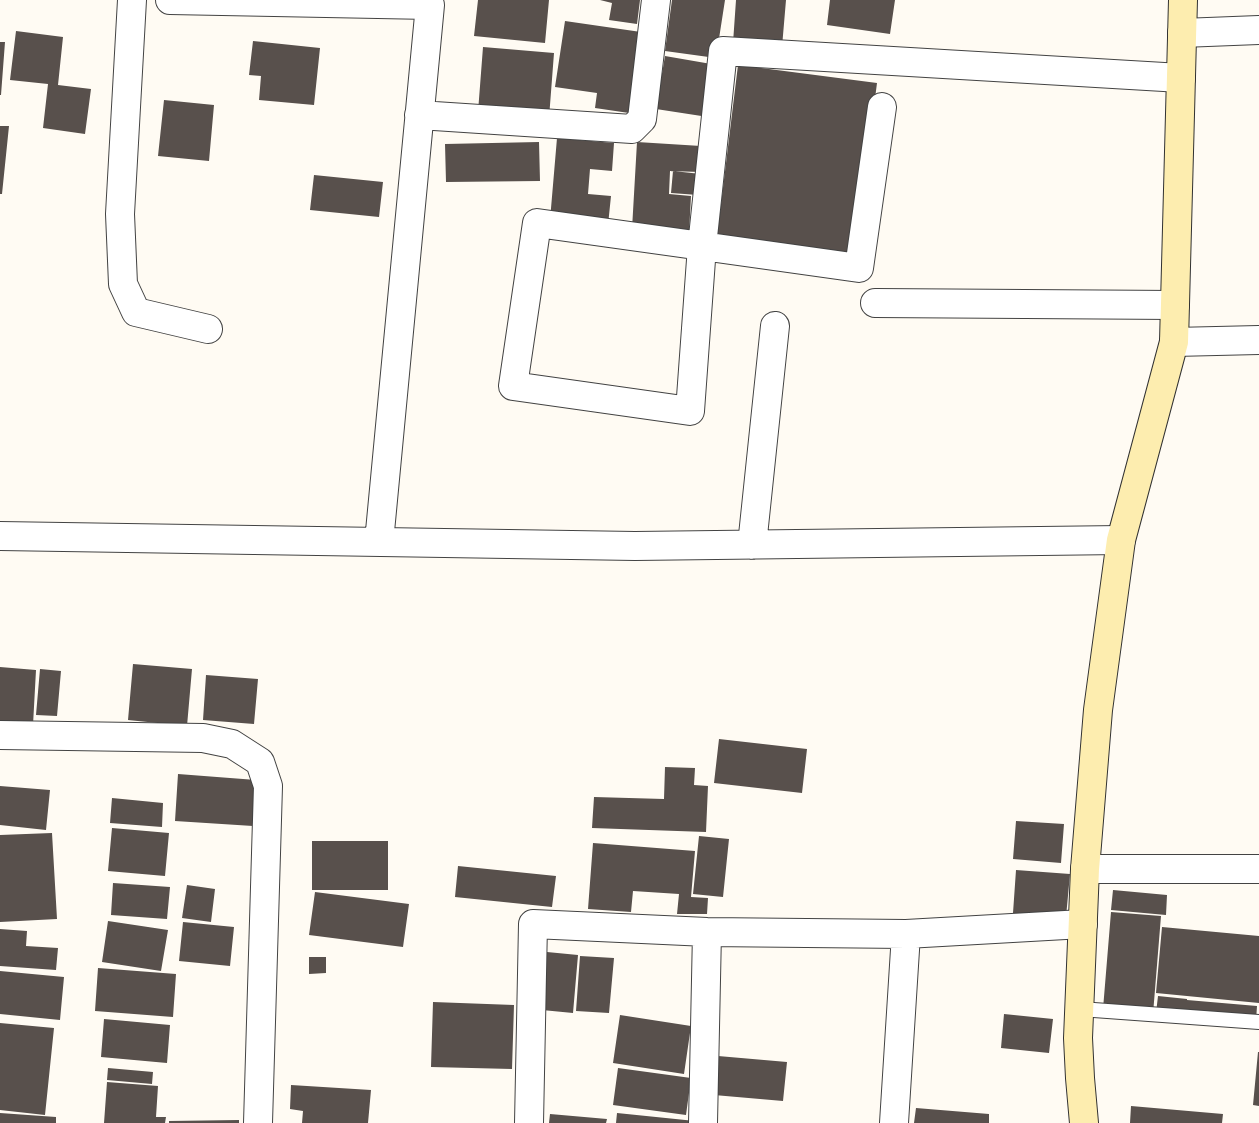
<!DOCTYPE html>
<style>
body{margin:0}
canvas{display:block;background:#fffbf3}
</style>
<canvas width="1259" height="1123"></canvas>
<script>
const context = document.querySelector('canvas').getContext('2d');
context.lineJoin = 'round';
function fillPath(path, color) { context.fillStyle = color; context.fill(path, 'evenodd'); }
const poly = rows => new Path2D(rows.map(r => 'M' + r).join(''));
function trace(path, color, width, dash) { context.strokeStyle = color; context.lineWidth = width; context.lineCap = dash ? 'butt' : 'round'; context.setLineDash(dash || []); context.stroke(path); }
const building = poly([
 [478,0,549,0,545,43,474,36],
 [600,0,640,0,637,24,609,20,612,3],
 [672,0,725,0,716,58,665,51],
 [736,0,786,0,782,47,733,43],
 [830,0,895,0,890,34,827,25],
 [565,21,641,32,629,113,595,108,597,93,555,87],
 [16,31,63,37,58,85,91,89,85,134,43,128,48,84,10,80],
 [253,41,320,48,314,105,259,100,261,76,249,75],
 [0,42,5,42,1,95,0,95],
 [483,47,554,53,549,118,478,112],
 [665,56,717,65,708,117,656,109],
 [738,65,877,83,855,255,717,237],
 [164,100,214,105,209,161,158,156],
 [0,126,9,126,2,194,0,194],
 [557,138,614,143,612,171,590,169,588,194,611,196,608,225,550,220],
 [539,142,540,181,446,182,445,144],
 [637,142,701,146,700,172,670,171,669,194,691,196,689,233,632,229],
 [673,171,701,174,698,195,671,193],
 [314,175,383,182,379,217,310,210],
 [133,664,192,669,187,726,128,720],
 [0,667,36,670,33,725,0,723],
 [40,669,61,671,57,716,36,715],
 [206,675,258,679,254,724,203,720],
 [719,739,807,749,802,793,714,783],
 [665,767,695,768,694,785,708,786,706,832,592,828,594,797,664,799],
 [178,774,256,780,253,826,175,821],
 [0,786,50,790,46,830,0,825],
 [112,798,163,803,162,827,110,823],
 [1016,821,1064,824,1061,863,1013,859],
 [112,828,169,833,165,876,108,871],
 [52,833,57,919,0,922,0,835],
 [699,836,729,839,723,897,693,894],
 [312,841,388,841,388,890,312,890],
 [593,843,695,851,691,897,708,898,707,914,677,914,679,894,633,891,631,912,588,909],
 [458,866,556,876,552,907,455,897],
 [1016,870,1070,874,1066,917,1013,913],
 [113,883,170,887,167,919,111,915],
 [187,885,215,889,211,922,182,918],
 [1113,890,1167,895,1166,915,1111,910],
 [315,892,409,904,403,947,309,935],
 [1111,912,1161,916,1153,1014,1103,1009],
 [108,921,168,930,161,971,102,962],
 [183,922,234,927,230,966,179,961],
 [1162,927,1259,936,1259,1003,1156,993],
 [0,929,27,931,26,946,58,948,56,970,0,966],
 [547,952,578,955,573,1013,542,1010],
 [580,956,614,958,609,1013,576,1011],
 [309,957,326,957,326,973,309,974],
 [98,968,176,974,173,1017,95,1011],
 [0,971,64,977,60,1020,0,1014],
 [1158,996,1187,999,1187,1000,1257,1006,1256,1021,1156,1013],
 [433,1002,514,1005,512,1069,431,1067],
 [1004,1014,1053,1019,1049,1053,1001,1048],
 [620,1015,691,1026,684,1074,613,1063],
 [104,1019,170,1025,167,1063,101,1057],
 [0,1023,54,1028,45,1115,0,1110],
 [1258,1052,1259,1052,1259,1106,1253,1105],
 [718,1056,787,1062,783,1101,714,1095],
 [108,1068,153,1072,152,1084,107,1080],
 [618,1068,691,1078,686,1115,613,1105],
 [107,1082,158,1086,156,1117,166,1117,165,1123,104,1123],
 [291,1085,371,1090,368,1123,302,1123,303,1111,290,1109],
 [1131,1106,1223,1114,1222,1123,1130,1123],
 [916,1108,989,1114,989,1123,914,1123],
 [0,1113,56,1117,56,1123,0,1123],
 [617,1113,695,1121,695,1123,616,1123],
 [550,1114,607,1119,606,1123,549,1123],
 [239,1120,239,1123,169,1123,169,1121]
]);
const lane = poly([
 [1080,1009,1259,1022]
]);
const street = poly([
 [132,0,120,214,123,284,136,312,208,329],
 [170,0,430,5,379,542],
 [1182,33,1259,30],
 [882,107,859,268,702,246,537,223,513,386,690,411,702,246,723,51,1181,78],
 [419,115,632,129,642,119,656,0],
 [875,303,1175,305],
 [1174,342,1259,340],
 [0,536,635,546,1121,540],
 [752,545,775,326],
 [0,735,203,738,232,744,260,762,268,786,258,1123],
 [1085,869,1259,869],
 [529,1123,533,924,707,932,906,934,1083,924],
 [703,1123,707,932],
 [894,1123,906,934]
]);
const secondary = poly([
 [1084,1123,1080,1078,1078,1038,1085,869,1098,710,1121,540,1174,342,1183,0]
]);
fillPath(building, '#58504c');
trace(lane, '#434343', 16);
trace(street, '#434343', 30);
trace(secondary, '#323232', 30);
trace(lane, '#fff', 14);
trace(street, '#fff', 28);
trace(secondary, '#fdedaf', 28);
</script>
